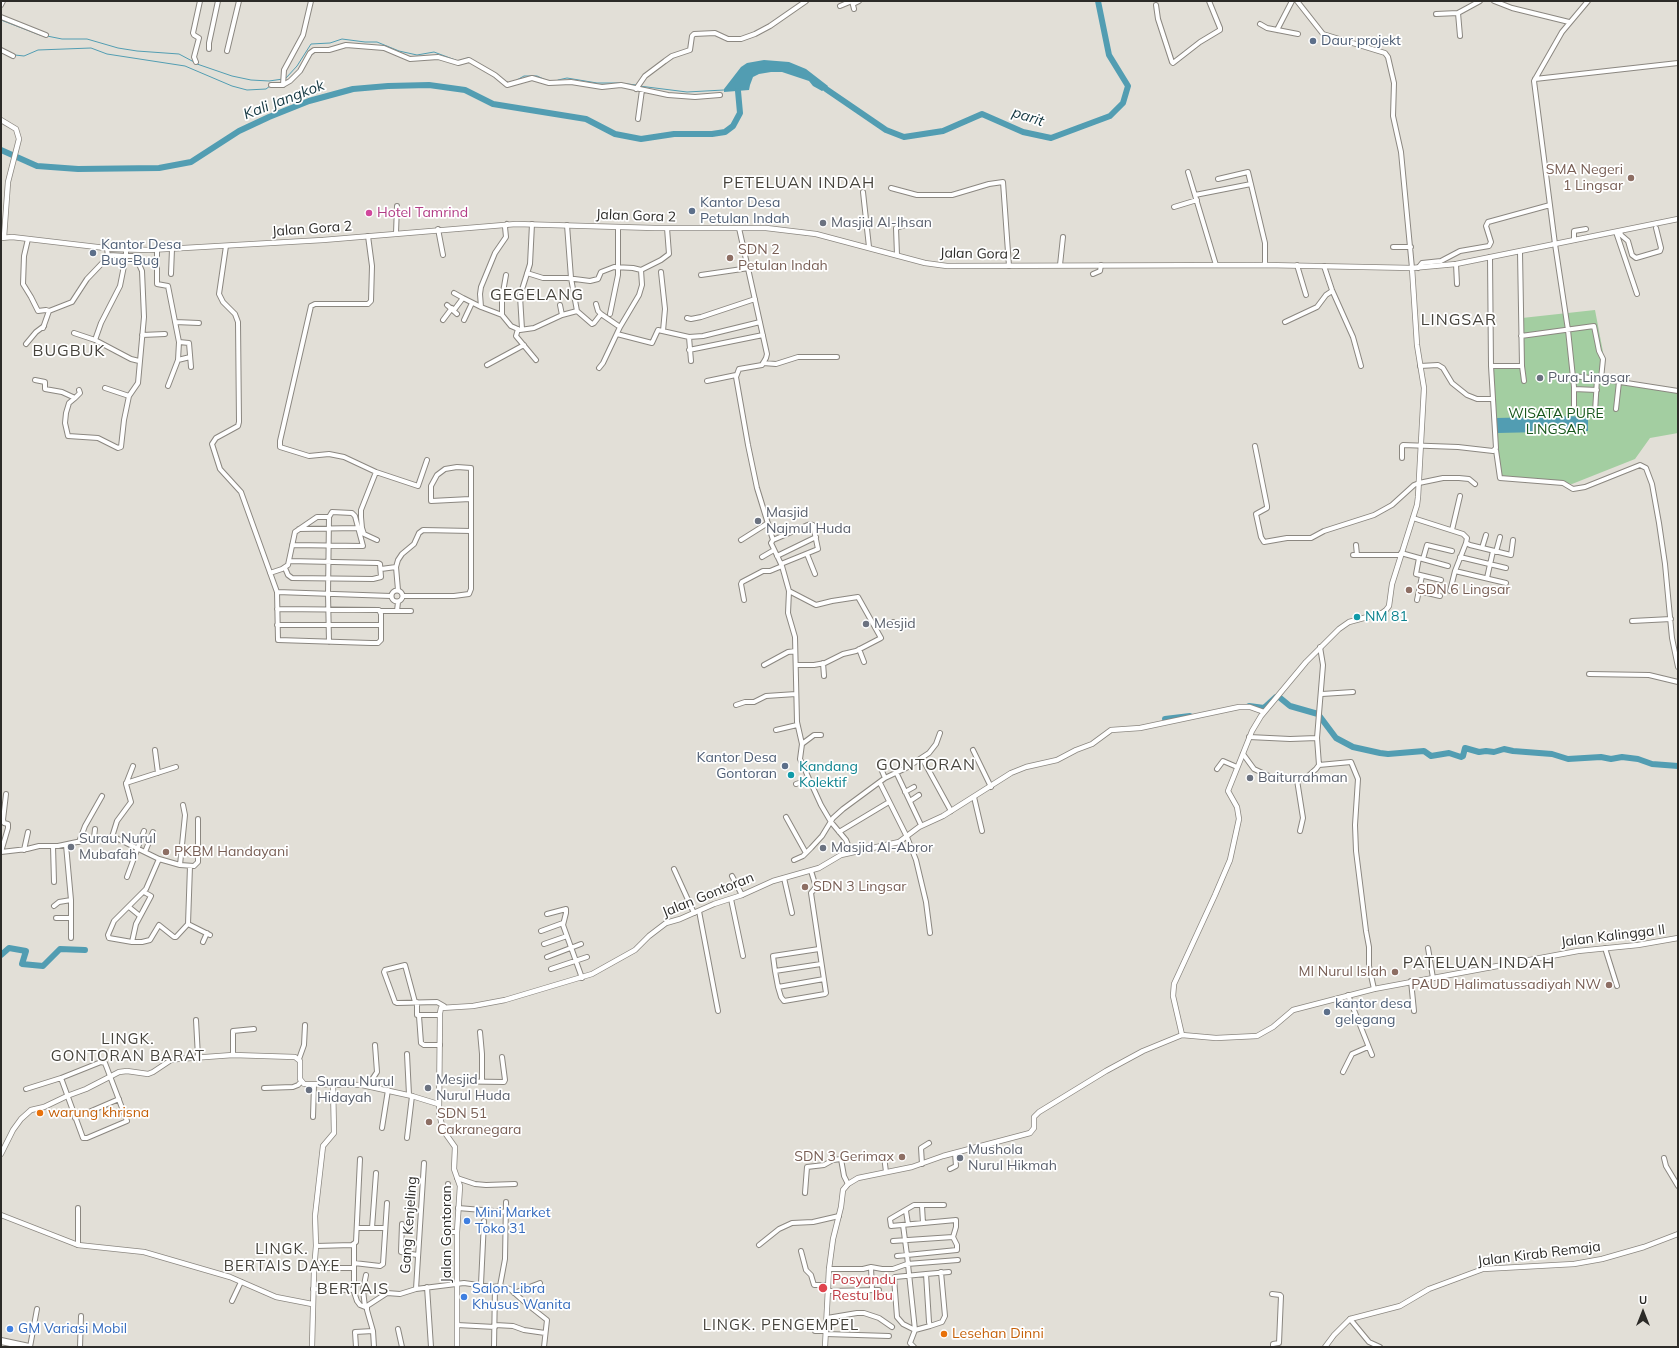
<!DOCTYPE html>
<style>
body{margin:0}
#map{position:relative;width:1679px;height:1348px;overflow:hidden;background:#e2dfd7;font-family:Mulish,sans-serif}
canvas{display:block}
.frame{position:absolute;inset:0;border:2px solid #2c2b28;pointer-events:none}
.north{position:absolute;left:1623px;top:1292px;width:40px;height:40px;-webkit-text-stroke:3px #fff;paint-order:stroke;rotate:0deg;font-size:11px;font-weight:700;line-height:16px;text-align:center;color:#2c2b28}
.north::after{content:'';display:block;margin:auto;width:14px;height:18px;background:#2c2b28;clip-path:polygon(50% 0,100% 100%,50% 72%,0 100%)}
</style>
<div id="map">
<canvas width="1679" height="1348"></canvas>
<div class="frame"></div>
<div class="north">U</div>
</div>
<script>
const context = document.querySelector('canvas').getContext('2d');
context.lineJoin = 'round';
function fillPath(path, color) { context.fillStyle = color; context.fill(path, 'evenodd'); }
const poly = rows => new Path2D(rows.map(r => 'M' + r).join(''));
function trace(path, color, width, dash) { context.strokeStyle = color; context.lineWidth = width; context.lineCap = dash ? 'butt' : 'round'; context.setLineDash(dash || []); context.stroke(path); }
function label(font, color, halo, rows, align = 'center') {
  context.font = font + ' Mulish,sans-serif'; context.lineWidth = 3.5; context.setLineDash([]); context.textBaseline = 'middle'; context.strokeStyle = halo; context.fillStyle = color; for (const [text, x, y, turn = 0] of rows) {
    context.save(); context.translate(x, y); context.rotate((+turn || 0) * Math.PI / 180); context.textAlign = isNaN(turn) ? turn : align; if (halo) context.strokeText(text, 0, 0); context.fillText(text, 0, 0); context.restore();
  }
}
const green = poly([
 [1595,310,1603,352,1599,381,1678,392,1678,433,1650,438,1635,459,1572,484,1499,477,1491,368,1523,365,1522,318]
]);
const water = poly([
 [764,60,789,62,806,69,828,86,826,89,822,91,813,86,809,81,782,72,771,72,759,74,753,77,750,85,749,90,724,92,724,89,741,67,747,63],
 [1588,416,1588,431,1497,433,1496,418]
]);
const stream = poly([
 [1,20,40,35],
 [47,36,62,39,87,39,118,48,137,51,179,54,194,62],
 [15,55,24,56,38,50,91,48,107,54,185,66,232,86,247,90,266,89,270,86],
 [474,61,490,70],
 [197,64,232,76,251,80,269,81,283,79],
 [286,78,297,66,311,44,330,43,342,39,365,42,377,42,399,51,417,55,434,52,458,61,468,58],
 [558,80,567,78,597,83,619,83,636,85],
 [515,81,524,76,537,76,548,81],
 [639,86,687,92,724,90]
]);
const river = poly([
 [826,89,886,130,904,137,943,131,982,114,1023,132,1051,138,1110,116,1123,103,1128,86,1109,55,1098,1],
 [1,150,37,166,78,169,159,168,191,162,239,131,269,117,309,101,353,89,388,86,429,85,465,90,493,104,586,119,615,134,641,139,674,134,712,134,725,132,733,126,740,113,738,91],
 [1249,706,1264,708,1276,697,1279,697,1290,706,1318,714,1336,738,1353,747,1380,753,1388,754,1424,751,1431,756,1449,753,1461,757,1463,756,1465,748,1479,752,1486,751,1494,752,1504,749,1513,751,1552,754,1568,759,1601,757,1611,759,1622,757,1638,759,1652,764,1678,766],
 [1165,719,1190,716],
 [1,955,9,948,26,951,22,964,43,966,60,949,85,950]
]);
const minor = poly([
 [852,1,854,9],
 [1297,1,1323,34,1385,53,1388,57,1394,83,1393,116,1401,152,1412,268],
 [1494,1,1512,8,1569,22],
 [853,4,859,1],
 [1,5,3,1],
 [1156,5,1158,19,1172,62,1173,63,1200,42,1220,30,1220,28,1209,1],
 [840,6,852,1],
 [1458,13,1460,36],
 [1436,14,1458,13,1480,1],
 [1,17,46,35],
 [1260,24,1267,28,1298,34],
 [1277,30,1292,1],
 [209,49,209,43,218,1],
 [1,50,13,56],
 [227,51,239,1],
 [196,62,194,57,199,38,194,35,193,33,200,1],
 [1535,79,1678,63],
 [271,85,283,85,290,81,300,71,310,53,314,50,329,50,346,45,384,48,410,59,438,57,458,63,469,60,495,75,507,85,532,78,549,83,571,82,602,87,621,85,668,95,695,97,720,95],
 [283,85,284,70,303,35,311,1],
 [636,89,645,76,665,61,672,56,690,50,692,36,694,34,715,33,728,39,741,39,755,34,770,26,806,1],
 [638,119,642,90],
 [1188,172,1216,265],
 [1218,179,1248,172,1265,243,1265,265],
 [891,188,917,195,952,195,989,184,1003,182,1009,266],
 [863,192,869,247],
 [1195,195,1251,184],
 [1174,207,1197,200],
 [507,224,505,227,506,237,495,253,481,287,480,294,481,307,502,315,511,326,520,330,534,328,562,315,577,311],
 [567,225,571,278,577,311,592,324,594,323,601,314,620,327],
 [739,228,767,354,766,358,762,365,739,369,736,377,748,445,757,488,773,540,771,543,782,566,789,591,788,613,795,637,797,722,802,744,800,759,821,805,831,822,846,840,851,852],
 [438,229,443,255],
 [1620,231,1621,235,1628,241,1632,255,1636,258,1660,251,1661,248,1656,228],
 [1616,232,1637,294],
 [396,233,397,206],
 [368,236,372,266,371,301,368,304,315,304,311,306,280,441,280,447,309,456,329,454,344,457,376,472,418,486,427,460],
 [28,239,24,256,23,284,31,297,38,311,46,310,49,311,72,302,87,279,108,257,107,248],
 [1574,240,1574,231,1586,229],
 [226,246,219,294,223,302,235,314,238,322,239,422,238,426,216,438,212,444,220,469,241,492,277,592,391,596],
 [1393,247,1411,247],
 [157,250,157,284,168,286,179,342,178,360,168,386],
 [109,255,126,256,126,250],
 [897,255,896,228,909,224],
 [1456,264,1457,284],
 [1060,265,1063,237],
 [1297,265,1306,295],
 [1324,266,1332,290,1353,337,1361,366],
 [1418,268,1422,263,1441,261,1460,251,1489,246,1491,242,1486,226,1488,222,1550,205],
 [661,272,665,309,663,331],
 [527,273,543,278,567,278,590,281,598,279,601,272,614,267,633,268,641,270,661,260,669,254,667,228],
 [171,274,172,249],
 [1093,274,1100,271,1101,265],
 [701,275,749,268],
 [454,293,463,298],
 [596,304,598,311,601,314],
 [447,305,457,314],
 [560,305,562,315],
 [454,310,463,298,481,307],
 [610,314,618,275,618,227],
 [502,315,502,298,506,275],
 [687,318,691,319,701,317,755,299],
 [443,320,452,308],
 [464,320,472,303],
 [175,322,199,323],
 [1285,322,1317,307,1326,295,1332,291],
 [43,328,49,311],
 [518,329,516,336,536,360],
 [522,329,520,296,530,264,532,224],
 [74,333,95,340,131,359,139,361],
 [617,334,652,343,658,330,689,337,691,361],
 [142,335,165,334],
 [1521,336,1594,326,1599,351,1603,359,1601,379,1678,391],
 [689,337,703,336,760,322],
 [179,342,189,343,191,367],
 [26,344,36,332,44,326],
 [689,350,763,335],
 [178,360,190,357],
 [763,363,776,364,798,357,837,357],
 [487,365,524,345],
 [1420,366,1438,365,1443,368,1452,383,1467,395,1477,399,1492,399],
 [1491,366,1522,366,1520,252],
 [1522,366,1524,381],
 [599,368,603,363,620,327,639,295,642,285,641,270],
 [1573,376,1599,379],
 [35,380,45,382,45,389,62,392,75,398,69,403,66,413,65,423,68,436,98,438,118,448,121,447,124,420,129,396,138,383,144,317,142,271,138,262,133,256,126,256,120,286,101,323,95,340],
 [707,381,736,375],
 [105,388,129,396],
 [1574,389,1597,390],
 [75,398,80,393,79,390],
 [1574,406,1574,387,1568,330,1555,244,1534,81,1562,32,1588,1],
 [1616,409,1619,382],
 [1595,412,1597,379],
 [1255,446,1267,506,1267,508,1256,514,1261,537,1264,542,1287,538,1311,538,1324,531,1374,515,1392,505,1414,485,1419,483,1443,478,1459,478,1469,479,1475,484],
 [1496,450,1500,478,1563,483,1573,489,1585,487,1640,465,1646,468,1652,484,1659,523,1665,564,1672,638,1678,667],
 [1402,458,1402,446,1403,445,1458,447,1493,451,1496,448,1491,366,1490,257],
 [376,472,361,510,361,517,362,528,364,534,377,540],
 [1413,518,1463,534,1467,538,1466,543,1470,545,1511,555,1513,540],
 [299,529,357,528],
 [1452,530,1460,496],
 [741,540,768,523],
 [773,540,810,524,813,525,818,549,781,564],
 [292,545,363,546,355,516,352,513,332,512,329,517],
 [1356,545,1357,555],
 [1482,548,1486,535],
 [1496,552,1500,537],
 [1401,553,1448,566],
 [807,554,815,574],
 [1353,555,1401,555],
 [777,556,816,537],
 [762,557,774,550],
 [1460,557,1506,568],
 [1419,558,1416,574,1441,580],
 [1423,559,1427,545,1452,551],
 [396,567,398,560,402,554,414,544,419,533,423,530,471,531],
 [285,568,288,575,292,578,373,579,381,577,380,564,378,563,289,561],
 [381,569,396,567,398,590],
 [1455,571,1506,583],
 [270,573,282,569,288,565,295,532,317,517,329,517,328,594,329,642],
 [1487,578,1493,551],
 '391.5 596a5.5 5.5 0 1 1 11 0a5.5 5.5 0 1 1-11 0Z',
 [789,591,816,605,832,601,858,597,881,638,856,651,843,654,825,663,814,665,796,665],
 [1419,591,1440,596],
 [1450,591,1455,571,1466,543],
 [277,592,278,640,371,643,378,643,381,640,381,614,379,610,277,609],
 [403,596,454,596,469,594,471,589,471,468,457,467,445,469,437,475,431,486,431,501,470,499],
 [744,600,741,584,742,582,763,571,770,571,782,566],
 [1417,600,1422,576],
 [380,611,397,611,398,602],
 [397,611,411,611],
 [1632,621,1671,619],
 [277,625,381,625],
 [876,627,893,622],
 [859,649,864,662],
 [823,663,824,676],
 [764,665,788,652,795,651],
 [1589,674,1649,675,1678,682],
 [1322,694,1353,692],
 [736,705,745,702,754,702,766,696,796,694],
 [776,730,797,725],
 [1249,737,1290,739,1317,738],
 [802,744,814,735,821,735],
 [155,750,158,773],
 [973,750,991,787],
 [1243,754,1254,769,1271,777,1297,780,1307,777,1316,769,1319,765,1317,738,1323,665,1320,647],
 [922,758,951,811],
 [879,764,885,778],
 [1319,765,1351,762,1358,779,1355,825,1356,851,1366,931,1369,947,1369,966,1374,989],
 [1217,769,1223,761,1237,767],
 [896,772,921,825],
 [1297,780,1303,818,1300,831],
 [126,783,176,767],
 [880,783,907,837,916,860,926,902,930,933],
 [796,784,808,780],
 [905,792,914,787],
 [974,797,982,831],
 [910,801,919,795],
 [786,817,806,853],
 [839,832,889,802],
 [112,837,117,821,131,802,126,784,133,766],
 [94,838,95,829],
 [79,842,85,826,102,796],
 [66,845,71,900,71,938],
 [53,846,54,882],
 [24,850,28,832],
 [1,852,27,849,39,846,58,846,91,839,114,837,159,859,180,865,194,866,198,862,198,819],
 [1,852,8,828,8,824,4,823,3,820,6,794],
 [145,852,153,832],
 [794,860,803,856,811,848,822,836,833,818,843,809,885,778,906,768,929,753,936,744,940,733],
 [180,865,185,815,183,805],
 [190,866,188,924,210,935],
 [674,869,694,913],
 [732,876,742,895],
 [127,877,144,831],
 [784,878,792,913],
 [144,892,151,896,136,924,132,942,109,938,108,935,114,921,146,889,159,859],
 [731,899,743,956],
 [54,906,59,902,71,900],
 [129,907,140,916],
 [699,911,718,1011],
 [547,914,566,909,566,913,563,925,582,978],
 [56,918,71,918],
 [541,931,563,923],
 [132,942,142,942,150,940,159,925,174,937,176,937,188,924],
 [203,942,207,933],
 [544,944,567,936],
 [1428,948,1433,978],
 [1605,948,1617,986],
 [547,957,581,944],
 [821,964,775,971,778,987,824,979],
 [551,969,587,957],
 [775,971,773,956,819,949],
 [1411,981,1414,1011],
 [778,987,781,997,784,1001,825,994,826,993,811,893,816,887,811,871],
 [1348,995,1372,1055],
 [415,1002,405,965,385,970,384,972,395,1002,397,1003,437,1002,444,1006],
 [417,1002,417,1015,440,1015],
 [419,1016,421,1043,424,1045,440,1045],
 [196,1020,198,1057],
 [480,1032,482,1054,482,1081],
 [407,1054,409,1095],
 [233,1055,233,1031,254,1029],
 [299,1059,304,1045,305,1025],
 [101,1062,105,1063,127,1121,87,1138,83,1138,61,1078,101,1062],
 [1343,1072,1352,1054,1368,1047],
 [439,1081,504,1082,505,1080,502,1057],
 [372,1086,373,1078,377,1072,375,1045],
 [264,1088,293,1087,298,1085,301,1082],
 [26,1089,61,1078],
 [313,1117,314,1085],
 [75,1118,119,1099],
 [382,1128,388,1090],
 [407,1138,412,1096],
 [884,1156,886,1172],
 [1664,1158,1666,1166,1678,1186],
 [922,1164,921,1148,929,1143],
 [950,1169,956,1166,955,1153],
 [457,1178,475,1184,486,1185,515,1184],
 [448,1184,446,1229,448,1232,457,1232],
 [805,1193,807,1167,824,1165,833,1160,841,1159,844,1176,848,1184],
 [922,1206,923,1223],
 [458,1208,506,1212],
 [906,1211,908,1224],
 [402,1224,401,1252,417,1255],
 [357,1228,384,1228],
 [372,1228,376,1173],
 [893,1241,953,1237],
 [354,1244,354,1292,357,1301,360,1305,365,1307],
 [78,1245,78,1208],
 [759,1245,779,1229,792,1223,813,1222,839,1216],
 [316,1246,352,1245,356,1242,360,1159],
 [801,1251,806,1270,811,1275,814,1285,828,1285],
 [897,1256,907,1255,903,1225],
 [354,1263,380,1266,383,1264,387,1203],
 [871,1267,872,1290],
 [314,1268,354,1268],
 [829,1269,863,1269,871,1267,882,1269,893,1269,907,1264,958,1260],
 [926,1274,929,1322,930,1326,915,1330,903,1324,897,1317,894,1278,895,1277,926,1274,949,1272],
 [366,1275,363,1290,365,1307,366,1307],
 [481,1284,484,1221],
 [500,1286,505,1259,506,1202],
 [427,1287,431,1347],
 [313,1289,354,1290],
 [416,1289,424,1163],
 [828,1291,879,1290],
 [514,1293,540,1283],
 [1272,1294,1280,1295,1281,1296,1279,1343,1273,1344,1273,1347],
 [232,1301,241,1282],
 [827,1318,857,1313,864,1313,879,1318,892,1327],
 [1350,1319,1369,1342,1380,1347],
 [457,1325,495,1327],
 [495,1325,513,1326,524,1330,545,1333],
 [930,1326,942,1322,945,1316,941,1272],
 [398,1329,402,1347],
 [815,1331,826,1331],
 [826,1334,889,1336],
 [30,1347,37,1309],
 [80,1347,81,1316],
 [356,1347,355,1332,373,1331],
 [374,1347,373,1331,367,1310,367,1306,387,1293,400,1294,416,1289,464,1283,492,1287,500,1286,510,1289,528,1305,547,1320,544,1347],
 [494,1347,495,1287],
 [914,1347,910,1343,915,1330,907,1255,957,1250,957,1245,953,1237,956,1227,956,1220,891,1226,890,1219,914,1205,944,1205]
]);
const tertiary = poly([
 [1,120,16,129,19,139,8,182,4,237],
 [1,238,12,237,114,249,149,250,323,240,516,224,655,228,766,228,816,234,925,263,947,266,1265,265,1412,268,1456,264,1678,219],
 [1182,1035,1173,996,1174,984,1215,895,1230,860,1239,819,1237,807,1228,791,1252,731,1261,716,1306,662,1339,629,1349,622,1382,613,1386,610,1389,606,1392,584,1417,505,1418,497,1424,388,1417,345,1412,268],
 [1,1154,13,1130,21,1119,31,1110,44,1107,67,1096,86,1089,119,1072,127,1071,148,1074,153,1072,171,1060,178,1059,233,1055,295,1057,300,1061,300,1079,304,1084,362,1085,412,1096,438,1104],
 [1,1215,78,1245,144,1252,230,1277,276,1297,312,1304],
 [312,1347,314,1271,316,1246,315,1216,323,1146,334,1133,333,1085],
 [457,1347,457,1232,460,1186,454,1169,455,1147,443,1130,439,1112,440,1013,441,1008,473,1006,505,1000,592,974,635,950,649,936,666,923,680,919,714,904,742,895,773,881,819,868,841,855,899,842,919,827,943,816,1011,773,1026,767,1057,760,1076,750,1092,744,1111,730,1140,728,1239,707,1250,707,1264,712],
 [825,1347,829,1269,833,1239,841,1207,843,1190,848,1184,858,1178,912,1167,943,1156,1030,1133,1034,1128,1034,1117,1039,1112,1106,1071,1143,1051,1182,1035,1216,1038,1257,1036,1273,1027,1293,1010,1374,989,1578,951,1638,945,1678,938],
 [1325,1347,1334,1335,1350,1319,1400,1306,1429,1289,1483,1269,1574,1264,1602,1259,1644,1247,1678,1234]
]);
const trunk = poly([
 [1,1341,29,1347]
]);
const markers = [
 [1313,41,4,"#5c6f8a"],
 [1631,178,4,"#8d6e63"],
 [692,211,4,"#5c6f8a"],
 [369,213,4,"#d1479c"],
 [823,223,4,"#6b7280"],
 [93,253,4,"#5c6f8a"],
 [730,258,4,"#8d6e63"],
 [1540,378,4,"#6b7280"],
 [758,521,4,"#6b7280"],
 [1409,590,4,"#8d6e63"],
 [1357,617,4,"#0f9aa8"],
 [866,624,4,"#6b7280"],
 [785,766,4,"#5c6f8a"],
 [791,775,4,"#0f9aa8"],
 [1250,778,4,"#6b7280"],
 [71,847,4,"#6b7280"],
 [823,848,4,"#6b7280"],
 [166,852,4,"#8d6e63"],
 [805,887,4,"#8d6e63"],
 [1395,972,4,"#8d6e63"],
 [1609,985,4,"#8d6e63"],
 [1327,1012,4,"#5c6f8a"],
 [428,1088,4,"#6b7280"],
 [309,1090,4,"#6b7280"],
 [40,1113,4,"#e8710a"],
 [429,1122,4,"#8d6e63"],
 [902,1157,4,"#8d6e63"],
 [960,1158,4,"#6b7280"],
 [467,1221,4,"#3f7fe0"],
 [823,1288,5,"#e0444e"],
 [464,1297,4,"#3f7fe0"],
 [10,1329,4,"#3f7fe0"],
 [944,1334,4,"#e8710a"]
];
const serviceNames = [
 ["Daur projekt",1321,41],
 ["Kantor Desa",700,203],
 ["Petulan Indah",700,219],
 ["Kantor Desa",101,245],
 ["Bug-Bug",101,261],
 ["Kantor Desa",777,758,"right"],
 ["Gontoran",777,774,"right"],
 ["kantor desa",1335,1004],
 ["gelegang",1335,1020]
];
const educationNames = [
 ["SMA Negeri",1623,170,"right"],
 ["1 Lingsar",1623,186,"right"],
 ["SDN 2",738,250],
 ["Petulan Indah",738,266],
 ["SDN 6 Lingsar",1417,590],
 ["PKBM Handayani",174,852],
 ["SDN 3 Lingsar",813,887],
 ["MI Nurul Islah",1387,972,"right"],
 ["PAUD Halimatussadiyah NW",1601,985,"right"],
 ["SDN 51",437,1114],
 ["Cakranegara",437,1130],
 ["SDN 3 Gerimax",894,1157,"right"]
];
const hotelNames = [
 ["Hotel Tamrind",377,213]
];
const streetNames = [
 ["Jalan Gora 2",636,216,2],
 ["Jalan Gora 2",312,229,-4],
 ["Jalan Gora 2",980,254,1],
 ["Jalan Gontoran",708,895,-22],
 ["Jalan Kalingga II",1613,936,-7],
 ["Gang Kenjeling",409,1225,-86],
 ["Jalan Gontoran",447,1234,-90],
 ["Jalan Kirab Remaja",1539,1254,-7]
];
const worshipNames = [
 ["Masjid Al-Ihsan",831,223],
 ["Pura Lingsar",1548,378],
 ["Masjid",766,513],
 ["Najmul Huda",766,529],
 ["Mesjid",874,624],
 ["Baiturrahman",1258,778],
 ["Surau Nurul",79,839],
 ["Mubafah",79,855],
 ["Masjid Al-Abror",831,848],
 ["Mesjid",436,1080],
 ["Nurul Huda",436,1096],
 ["Surau Nurul",317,1082],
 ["Hidayah",317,1098],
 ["Mushola",968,1150],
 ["Nurul Hikmah",968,1166]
];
const parkNames = [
 ["WISATA PURE",1556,414],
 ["LINGSAR",1556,430]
];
const cultureNames = [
 ["NM 81",1365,617],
 ["Kandang",799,767],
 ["Kolektif",799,783]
];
const foodNames = [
 ["warung khrisna",48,1113],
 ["Lesehan Dinni",952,1334]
];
const shopNames = [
 ["Mini Market",475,1213],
 ["Toko 31",475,1229],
 ["Salon Libra",472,1289],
 ["Khusus Wanita",472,1305],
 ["GM Variasi Mobil",18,1329]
];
const healthNames = [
 ["Posyandu",832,1280],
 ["Restu Ibu",832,1296]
];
const waterNames = [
 ["Kali Jangkok",284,100,-21],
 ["parit",1028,117,18]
];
const neighbourhoodNames = [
 ["LINGK.",128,1039],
 ["GONTORAN BARAT",128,1056],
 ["LINGK.",282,1249],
 ["BERTAIS DAYE",282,1266],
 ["LINGK. PENGEMPEL",781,1325]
];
const quarterNames = [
 ["PETELUAN INDAH",799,183],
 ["GEGELANG",537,295],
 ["LINGSAR",1459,320],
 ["BUGBUK",69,351],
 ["GONTORAN",926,765],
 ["PATELUAN INDAH",1479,963],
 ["BERTAIS",353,1289]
];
fillPath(green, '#a3cea1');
fillPath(water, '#529db2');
trace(stream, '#529db2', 1);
trace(river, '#529db2', 6);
trace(minor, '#8b8780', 6);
trace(tertiary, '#8b8780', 6);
trace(trunk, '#8b8780', 8);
trace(minor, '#fff', 4);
trace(tertiary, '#fff', 4.5);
trace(trunk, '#fff', 6);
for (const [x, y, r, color] of markers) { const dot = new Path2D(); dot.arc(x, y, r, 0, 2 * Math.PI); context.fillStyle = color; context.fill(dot); trace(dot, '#fff', 1.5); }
label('14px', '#4e5e75', '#fff', serviceNames, 'left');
label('14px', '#785e54', '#fff', educationNames, 'left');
label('14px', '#b23c85', '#fff', hotelNames, 'left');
label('14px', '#2c2b28', '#fff', streetNames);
label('14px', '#5b616d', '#fff', worshipNames, 'left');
label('14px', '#18571c', '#fff', parkNames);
label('14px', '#0d838f', '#fff', cultureNames, 'left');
label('14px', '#c56008', '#fff', foodNames, 'left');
label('14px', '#366cbe', '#fff', shopNames, 'left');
label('14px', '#be3a42', '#fff', healthNames, 'left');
label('italic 15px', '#163943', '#fff', waterNames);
context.letterSpacing = '1px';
label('15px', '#46433c', '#fff', neighbourhoodNames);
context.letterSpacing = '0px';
context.letterSpacing = '1px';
label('16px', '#46433c', '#fff', quarterNames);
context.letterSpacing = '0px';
</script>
